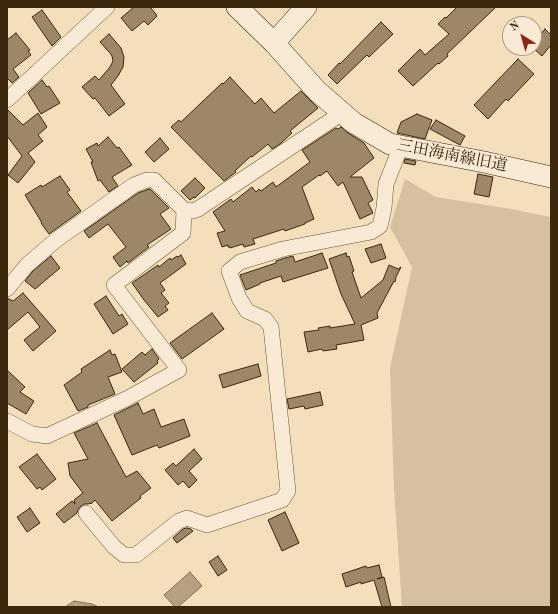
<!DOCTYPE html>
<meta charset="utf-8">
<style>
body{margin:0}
#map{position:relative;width:558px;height:614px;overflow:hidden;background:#f4dfbd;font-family:"Old Standard TT",serif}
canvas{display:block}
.frame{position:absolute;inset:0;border:8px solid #3c280d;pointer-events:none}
.north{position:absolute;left:502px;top:16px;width:40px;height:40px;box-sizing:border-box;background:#f8ead4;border:1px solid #ad9c84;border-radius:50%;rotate:323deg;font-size:11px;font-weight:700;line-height:16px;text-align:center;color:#3c280d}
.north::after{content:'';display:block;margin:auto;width:14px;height:18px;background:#8f2418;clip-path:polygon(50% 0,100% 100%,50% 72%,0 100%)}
</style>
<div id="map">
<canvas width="558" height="614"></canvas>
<div class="frame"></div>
<div class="north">N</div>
</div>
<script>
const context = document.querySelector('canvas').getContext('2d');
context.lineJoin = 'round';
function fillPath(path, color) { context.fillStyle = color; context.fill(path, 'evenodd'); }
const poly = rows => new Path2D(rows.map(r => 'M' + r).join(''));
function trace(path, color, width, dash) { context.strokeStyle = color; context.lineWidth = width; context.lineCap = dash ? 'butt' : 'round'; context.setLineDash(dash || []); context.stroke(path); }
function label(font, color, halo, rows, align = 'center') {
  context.font = font + ' "Old Standard TT","Noto Serif JP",serif'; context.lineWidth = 3; context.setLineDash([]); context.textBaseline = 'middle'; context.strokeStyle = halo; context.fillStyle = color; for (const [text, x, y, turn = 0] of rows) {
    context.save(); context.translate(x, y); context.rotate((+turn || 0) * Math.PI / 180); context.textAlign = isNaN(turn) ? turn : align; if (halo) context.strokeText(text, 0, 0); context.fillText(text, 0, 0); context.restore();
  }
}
const green = poly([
 [405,179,436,197,511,209,551,217,551,607,402,607,394,489,390,368,412,267,390,227]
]);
const water = poly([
 [190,572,202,586,178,607,175,607,164,595,190,572],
 [74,601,92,604,99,607,65,607,74,601]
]);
const building = poly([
 [134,7,150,7,156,14,156,15,157,16,148,25,144,21,132,31,121,18,134,7],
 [457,7,496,7,447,54,448,56,439,64,438,63,413,86,398,71,420,49,425,55,449,34,438,24,445,17,446,18,457,7],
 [42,10,61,37,52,46,32,17,42,10],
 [381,22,393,34,369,57,367,55,337,84,328,75,339,63,340,64,381,22],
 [545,29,551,35,551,45,542,56,534,49,534,42,545,29],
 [16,33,30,50,28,51,31,55,13,69,19,77,12,83,7,78,7,40,16,33],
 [109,34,121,48,124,57,123,67,118,76,111,85,125,104,109,116,95,98,93,99,82,87,95,76,99,80,110,67,113,61,112,56,110,53,100,42,109,34],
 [518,59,534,74,508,101,506,99,488,119,474,105,518,59],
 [230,77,255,104,261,98,274,113,301,91,318,108,290,131,292,133,280,144,272,149,268,144,252,157,251,156,235,171,236,172,224,181,171,127,179,120,181,122,222,83,223,84,230,77],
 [42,80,47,87,49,86,60,103,41,114,28,93,42,80],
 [7,109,23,125,38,113,47,127,38,135,43,141,28,153,35,162,18,183,8,175,22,156,7,136,7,109],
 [417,114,432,120,425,139,397,133,401,122,417,114],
 [436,120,465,136,460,145,430,129,436,120],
 [341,127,348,133,364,143,374,158,350,177,362,177,373,200,368,203,373,213,360,219,343,182,338,186,327,171,320,176,319,175,302,187,314,219,305,223,305,224,285,231,284,229,253,239,255,244,244,247,243,244,230,248,230,247,228,247,228,245,222,247,217,233,225,231,213,212,231,199,233,202,252,187,256,192,259,189,261,191,273,182,276,187,310,162,302,150,336,128,338,129,341,127],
 [108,137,117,148,119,147,132,165,112,177,118,186,109,192,100,180,98,181,91,162,93,162,86,149,97,143,98,146,108,137],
 [160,138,169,149,154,162,145,152,160,138],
 [405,159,416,161,415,165,404,163,405,159],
 [478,174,493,177,489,197,474,194,478,174],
 [60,176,70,190,67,192,81,211,49,234,41,223,42,223,25,195,41,185,42,187,60,176],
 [195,178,205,188,195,198,194,197,190,200,181,191,195,178],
 [149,189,150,189,169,208,160,214,171,229,147,245,149,247,137,256,128,263,127,261,120,267,113,257,126,247,108,224,89,238,84,231,138,193,149,189],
 [381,244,386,258,371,263,365,249,381,244],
 [322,253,328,268,283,282,281,276,260,283,260,284,246,290,240,275,276,263,276,261,285,258,293,256,295,262,322,253],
 [346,253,347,257,349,256,354,271,352,272,361,298,383,280,389,265,398,269,401,267,396,277,395,282,394,281,377,313,378,318,361,325,364,340,336,345,337,349,323,351,322,349,308,352,304,332,319,330,318,328,330,326,330,328,355,324,341,294,329,259,346,253],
 [181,255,186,264,160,283,165,290,161,293,169,303,165,306,168,310,158,317,144,300,132,283,158,265,159,267,170,258,171,260,177,256,178,257,181,255],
 [51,256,60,268,35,289,25,281,33,271,51,256],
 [23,293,56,331,33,351,24,340,40,327,28,312,7,330,7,298,13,301,23,293],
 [106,296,119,316,122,314,128,324,113,334,94,304,106,296],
 [212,313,224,329,182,359,170,343,212,313],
 [152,349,159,359,157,361,158,363,134,382,122,369,142,352,145,355,152,349],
 [110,350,112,355,115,354,122,372,108,377,115,394,88,405,88,407,78,411,64,385,82,372,81,369,110,350],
 [258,364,261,376,223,388,219,375,258,364],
 [7,370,25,387,20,392,34,401,26,414,7,403,7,370],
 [320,392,323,405,305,409,304,406,289,409,287,399,320,392],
 [138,403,143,414,154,409,161,427,184,419,190,436,159,448,157,445,132,455,114,415,138,403],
 [97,423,126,477,137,471,151,488,140,496,141,498,112,521,95,500,91,504,90,503,88,504,84,504,81,506,78,510,77,513,64,523,56,514,72,501,75,504,74,500,83,493,70,476,68,463,88,459,74,433,97,423],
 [194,449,202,459,189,471,197,480,189,488,183,481,178,485,165,470,173,463,176,466,194,449],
 [37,454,56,479,42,490,40,487,37,489,19,467,37,454],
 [30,508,40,523,27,532,17,517,30,508],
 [285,512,299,543,282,551,268,520,285,512],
 [187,528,191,529,193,531,177,543,173,538,183,529,187,528],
 [218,556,227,570,218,576,209,562,218,556],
 [379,565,382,577,377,579,384,577,391,607,382,607,374,580,361,584,361,582,346,587,342,574,366,566,367,568,379,565]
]);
const street = poly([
 [7,100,107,7],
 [7,289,27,265,56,240,134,185,147,180,154,180,184,210,193,211,198,209,342,113],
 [7,421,32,434,47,436,126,399,179,370,114,285,183,233,184,210],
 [86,513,114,547,124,555,136,555,179,521,187,518,207,525,282,500,288,491,271,327,265,319,247,311,239,298,229,271,240,262,283,249,371,232,380,226,384,208,386,184,401,146]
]);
const secondary = poly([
 [237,7,274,43,317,91,354,123,390,144,484,162,551,177],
 [274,43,306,7]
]);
const streetNames = [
 ["三田海南線旧道",452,156,11]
];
fillPath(green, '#d5c09f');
fillPath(water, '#b5a181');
trace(water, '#857153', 1);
fillPath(building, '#9c8769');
trace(building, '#3c280d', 1);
trace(street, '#6a5639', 16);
trace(secondary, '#3c280d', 22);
trace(street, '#f8ead4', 15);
trace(secondary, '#f8ead4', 21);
label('16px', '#3c280d', '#f8ead4', streetNames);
</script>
